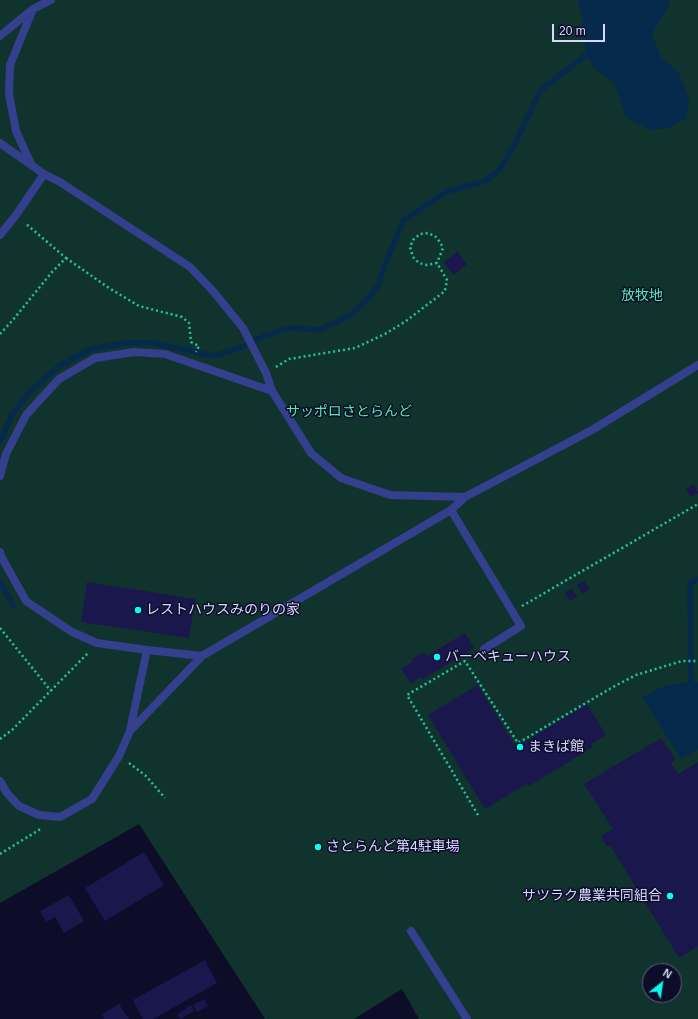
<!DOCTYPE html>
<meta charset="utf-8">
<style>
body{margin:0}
#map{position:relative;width:698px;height:1019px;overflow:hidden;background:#0e0d29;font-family:Arial,sans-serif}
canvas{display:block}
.north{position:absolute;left:642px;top:963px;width:40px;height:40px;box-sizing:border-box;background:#0e0d29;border:1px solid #5e5e7f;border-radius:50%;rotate:30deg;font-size:11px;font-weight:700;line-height:16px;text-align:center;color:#d6d8ff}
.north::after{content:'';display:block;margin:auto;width:14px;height:18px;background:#02ffef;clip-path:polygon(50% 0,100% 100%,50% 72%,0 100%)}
.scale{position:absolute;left:552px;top:24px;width:53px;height:18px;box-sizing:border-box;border:2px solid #d6d8ff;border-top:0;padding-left:5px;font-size:12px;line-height:14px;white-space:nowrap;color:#d6d8ff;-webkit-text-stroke:3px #0e0d29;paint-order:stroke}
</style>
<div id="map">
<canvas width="698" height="1019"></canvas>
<div class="north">N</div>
<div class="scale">20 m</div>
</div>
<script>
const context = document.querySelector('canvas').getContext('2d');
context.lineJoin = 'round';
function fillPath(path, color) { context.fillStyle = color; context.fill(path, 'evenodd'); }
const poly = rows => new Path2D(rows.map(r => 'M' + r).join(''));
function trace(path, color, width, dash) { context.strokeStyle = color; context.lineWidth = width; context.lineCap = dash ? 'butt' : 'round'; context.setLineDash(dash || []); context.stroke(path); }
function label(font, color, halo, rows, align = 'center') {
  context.font = font + ' Arial,"Noto Sans JP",sans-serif'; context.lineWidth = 3; context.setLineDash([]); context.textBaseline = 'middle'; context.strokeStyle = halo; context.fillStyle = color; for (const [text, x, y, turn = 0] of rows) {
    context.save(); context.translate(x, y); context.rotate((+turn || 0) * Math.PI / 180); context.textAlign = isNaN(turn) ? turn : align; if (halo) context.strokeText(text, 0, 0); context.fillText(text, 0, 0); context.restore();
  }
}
const green = poly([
 [0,0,698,0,698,1019,419,1019,402,989,354,1019,265,1019,139,824,0,903],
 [650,971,674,971,674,995,650,995]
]);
const water = poly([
 [578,0,670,0,668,8,654,30,653,38,661,57,679,73,689,99,686,118,668,128,650,130,626,117,614,83,594,68,586,55,582,18],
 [691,682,698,683,698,749,681,759,642,697,664,686]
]);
const stream = poly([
 [0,442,12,415,29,392,59,366,91,349,126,343,153,343,214,356,240,348,264,336,288,328,319,330,349,316,365,302,378,286,386,262,403,221,446,192,485,181,499,170,514,146,540,91,586,55],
 [0,582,13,605],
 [691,682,690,583,698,579]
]);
const building = poly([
 [457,252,467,264,454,275,444,263],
 [694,484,698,493,690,497,686,489],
 [584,581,590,589,582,594,577,585],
 [87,582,195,599,189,638,81,622],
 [572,589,577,597,570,601,565,593],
 [465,633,474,648,422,680,420,677,411,684,401,668,412,663,412,659,424,652,427,656],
 [478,685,516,747,587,704,606,735,591,744,593,747,529,786,528,783,485,809,428,715],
 [661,738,675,759,671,763,678,774,698,762,698,946,679,958,610,845,607,847,601,836,613,829,584,784],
 [144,852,164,885,105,921,85,888],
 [69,895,84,921,64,933,55,917,46,922,40,911],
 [205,960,217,983,153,1019,143,1019,133,1000],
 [204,999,208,1006,197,1012,193,1005],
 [119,1004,129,1019,104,1019,102,1014],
 [191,1005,194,1011,180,1019,177,1014]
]);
const path = poly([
 [66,258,109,288,139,306,182,317,189,323,191,342,199,346,196,352],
 [0,334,12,321,52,272,66,258,25,223],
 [276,367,289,359,355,348,385,334,406,321,445,291,447,280,437,263,427,265,419,263,413,257,410,247,413,240,420,234,428,233,435,236,440,242,443,248,437,263],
 [522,606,698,504],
 [0,628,51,691],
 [0,739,12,730,89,652],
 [129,763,146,776,165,798],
 [478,815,407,695,465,661,518,743,613,687,636,675,682,661,698,661],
 [0,854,42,828]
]);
const lane = poly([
 [0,36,33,9,51,0],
 [0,143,44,174,60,182,190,267,213,291,243,328,266,373,272,391,311,453,341,478,390,495,465,497,592,430,698,365],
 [31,164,16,131,9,94,10,65,33,9],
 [0,235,16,215,44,174],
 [0,476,6,454,26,415,59,379,95,358,134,352,165,354,272,391],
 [451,510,521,626,484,649],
 [0,552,1,556,26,601,72,632,97,643,147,650,202,656],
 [130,730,147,650],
 [0,781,7,793,19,806,39,815,60,817,92,799,119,756,130,731,202,656,451,510,465,497],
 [411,931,467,1019]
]);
const markers = [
 [138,610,4,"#02ffef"],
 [437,657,4,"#02ffef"],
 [520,747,4,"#02ffef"],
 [318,847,4,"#02ffef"],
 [670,896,4,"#02ffef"]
];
const parkNames = [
 ["放牧地",642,296],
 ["サッポロさとらんど",349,412]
];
const poiNames = [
 ["レストハウスみのりの家",146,610],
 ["バーベキューハウス",445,657],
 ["まきば館",528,747],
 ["さとらんど第4駐車場",326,847],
 ["サツラク農業共同組合",662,896,"right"]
];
fillPath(green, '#10342d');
fillPath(water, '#052a4b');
trace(stream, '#052a4b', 5.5);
fillPath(building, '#19174c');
trace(path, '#23c6a1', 2.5, [2, 3]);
trace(lane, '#343f8d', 8);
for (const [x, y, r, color] of markers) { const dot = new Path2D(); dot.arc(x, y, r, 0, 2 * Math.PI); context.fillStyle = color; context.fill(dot); trace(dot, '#0e0d29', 1.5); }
label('14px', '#55ecad', '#0e0d29', parkNames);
label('14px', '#d6d8ff', '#0e0d29', poiNames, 'left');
</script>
